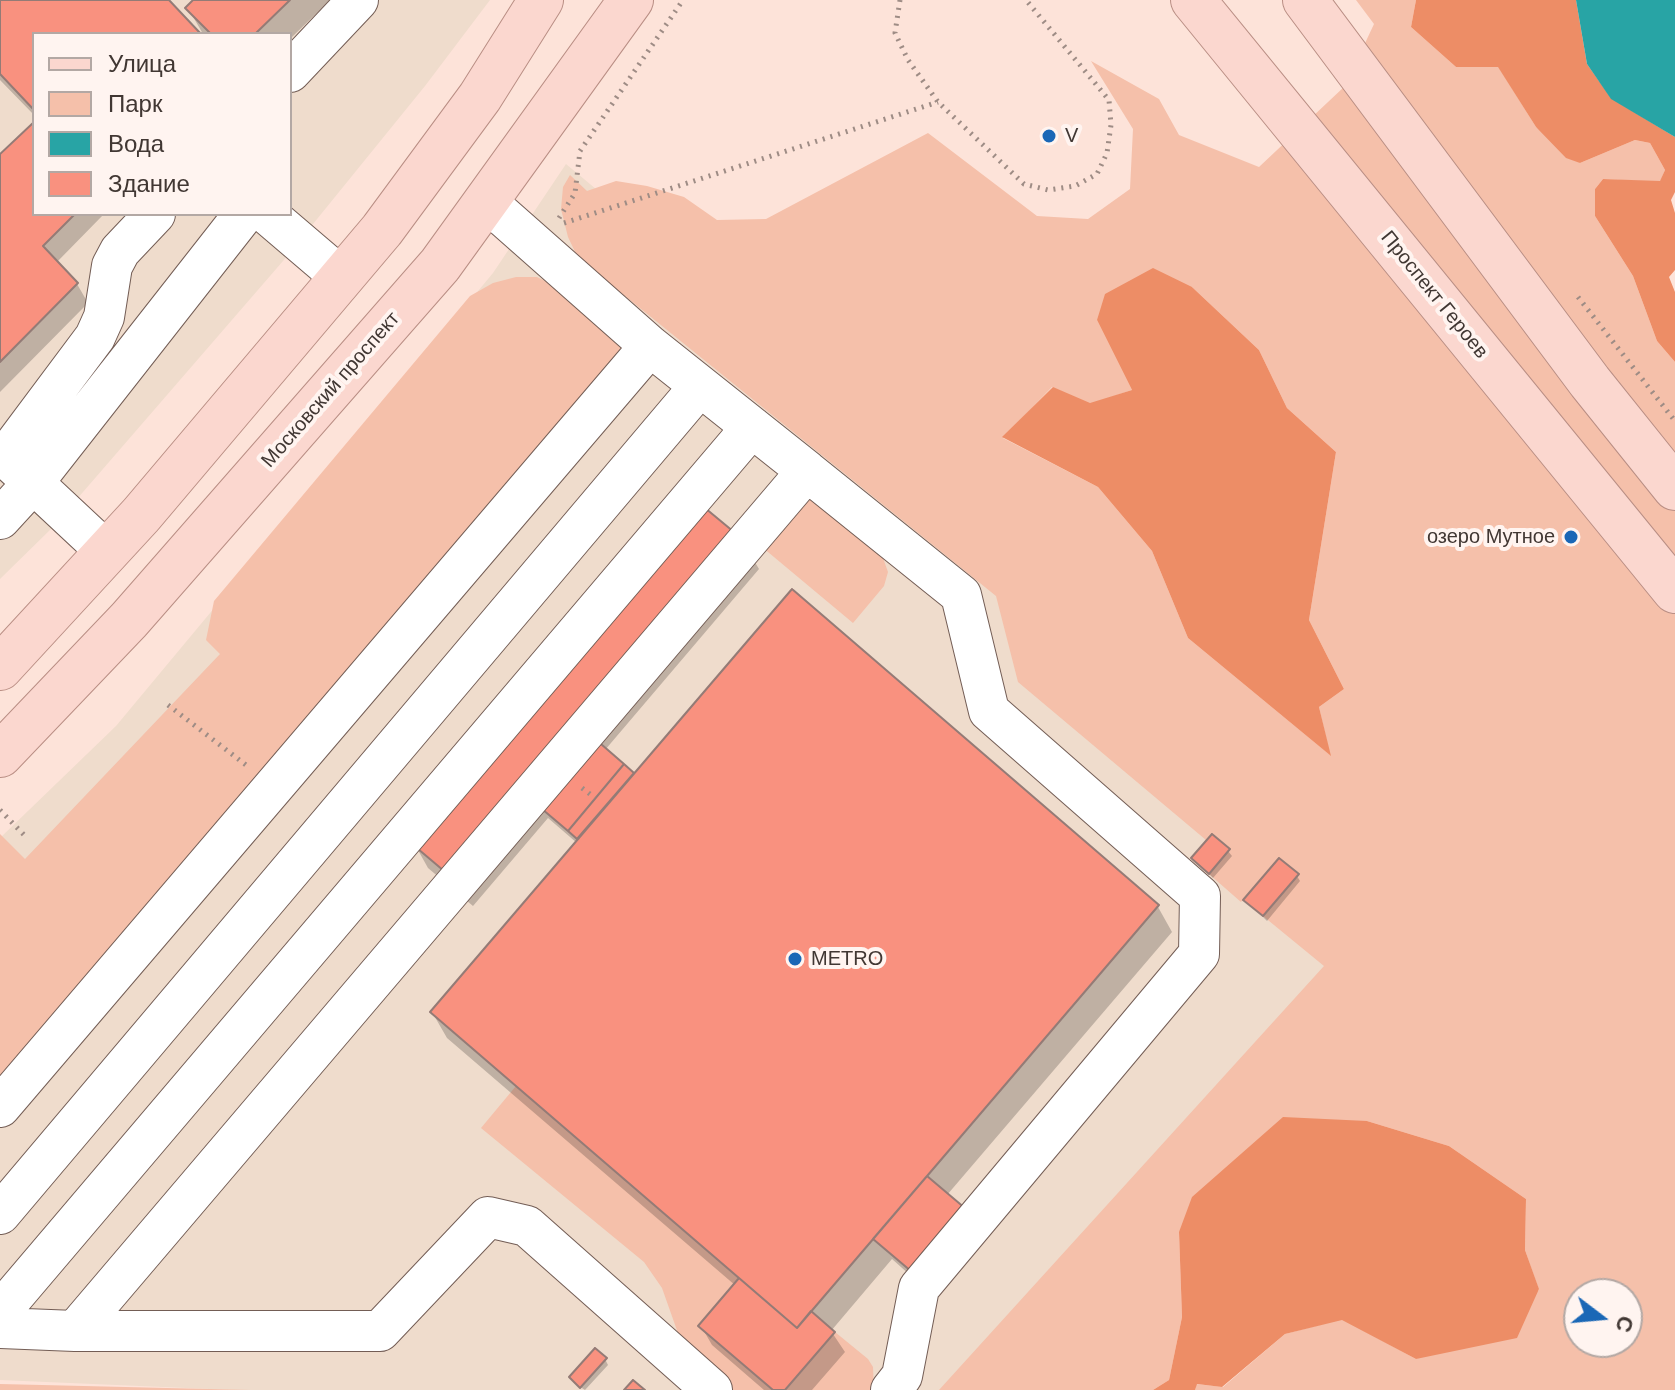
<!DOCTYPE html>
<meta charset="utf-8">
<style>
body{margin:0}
#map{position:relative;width:1675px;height:1390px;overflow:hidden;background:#fde3d9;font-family:Helvetica,sans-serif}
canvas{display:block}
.legend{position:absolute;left:32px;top:32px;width:260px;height:184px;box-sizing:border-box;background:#fff4f0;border:2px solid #b3a8a4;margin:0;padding:10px 14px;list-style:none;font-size:24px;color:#413733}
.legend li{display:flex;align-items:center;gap:16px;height:40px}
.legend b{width:40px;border:2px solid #b3a8a4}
.north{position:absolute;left:1563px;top:1278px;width:80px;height:80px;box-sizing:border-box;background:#fff4f0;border:2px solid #b3a8a4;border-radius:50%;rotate:106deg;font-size:22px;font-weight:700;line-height:32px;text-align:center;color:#413733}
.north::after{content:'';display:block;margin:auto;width:28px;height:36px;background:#1a67b6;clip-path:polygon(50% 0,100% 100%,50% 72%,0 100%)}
</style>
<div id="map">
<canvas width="1675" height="1390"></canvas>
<ul class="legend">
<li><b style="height:10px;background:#fbd7cf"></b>Улица</li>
<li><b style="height:22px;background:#f5c0aa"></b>Парк</li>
<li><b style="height:22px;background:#28a4a5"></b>Вода</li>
<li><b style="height:22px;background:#f9917f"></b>Здание</li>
</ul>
<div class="north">С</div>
</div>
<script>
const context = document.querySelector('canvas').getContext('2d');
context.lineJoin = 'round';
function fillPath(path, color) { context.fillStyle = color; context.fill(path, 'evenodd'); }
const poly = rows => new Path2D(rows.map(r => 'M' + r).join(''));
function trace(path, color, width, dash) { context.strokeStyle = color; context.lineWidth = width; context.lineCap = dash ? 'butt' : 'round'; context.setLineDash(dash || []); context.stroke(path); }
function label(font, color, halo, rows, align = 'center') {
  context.font = font + ' Helvetica,sans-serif'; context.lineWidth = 8; context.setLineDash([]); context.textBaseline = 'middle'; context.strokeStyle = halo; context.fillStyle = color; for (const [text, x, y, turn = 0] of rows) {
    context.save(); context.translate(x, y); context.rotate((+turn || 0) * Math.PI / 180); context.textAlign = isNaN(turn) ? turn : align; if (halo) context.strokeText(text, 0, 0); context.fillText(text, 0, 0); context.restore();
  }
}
const commercial = poly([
 [0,0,490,0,425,86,283,261,51,529,0,579],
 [34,34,290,34,290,214,34,214],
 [566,164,1412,870,947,1390,233,1390,0,1380,0,838,116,726,493,273]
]);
const green = poly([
 [1356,0,1416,0,1411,27,1456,67,1498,66,1536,127,1580,163,1635,140,1650,143,1665,170,1660,182,1603,179,1595,189,1595,216,1633,276,1657,341,1675,362,1675,1390,1195,1390,1196,1384,1223,1387,1285,1334,1342,1319,1416,1359,1539,1290,1525,1250,1526,1199,1449,1146,1367,1121,1179,1232,1182,1317,1169,1380,1153,1390,939,1390,1324,966,1263,916,1298,874,1279,858,1241,902,1209,874,1230,849,1212,834,1206,840,1018,682,996,596,578,258,568,237,561,209,563,187,570,175,587,191,616,181,647,186,684,197,717,220,766,219,928,133,1037,216,1088,219,1130,189,1133,129,1091,61,1159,99,1179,135,1259,167,1345,86,1374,24],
 [1192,287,1259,350,1287,408,1336,452,1309,620,1344,689,1319,707,1330,755,1188,638,1152,551,1098,487,1003,438,1052,387,1090,404,1132,390,1097,320],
 [1579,1294,1627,1294,1627,1342,1579,1342],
 [516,277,537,277,553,285,631,346,0,1092,0,834,25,859,220,654,206,640,214,601,470,296,493,283],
 [809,492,876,547,883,558,888,572,884,586,853,623,762,547],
 [516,1086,739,1278,773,1390,728,1390,685,1353,662,1288,644,1262,481,1128],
 [835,1332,868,1359,873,1367,874,1390,785,1390],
 [0,1384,251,1390,0,1390]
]);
const forest = poly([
 [1416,0,1576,0,1587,64,1611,98,1675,137,1675,192,1671,200,1675,213,1675,270,1669,277,1675,292,1675,362,1657,341,1633,276,1595,216,1595,189,1603,179,1660,181,1665,170,1650,143,1635,140,1580,163,1566,158,1536,127,1498,67,1456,67,1411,27],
 [1153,268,1192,287,1259,350,1287,408,1336,452,1309,620,1344,689,1319,707,1331,756,1188,638,1152,551,1098,487,1002,437,1053,387,1090,403,1132,390,1097,320,1105,294],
 [1283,1117,1367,1121,1449,1146,1526,1199,1525,1250,1539,1289,1517,1338,1416,1359,1342,1320,1285,1334,1222,1387,1197,1384,1195,1390,1153,1390,1169,1380,1182,1317,1179,1232,1192,1197]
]);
const water = poly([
 [1576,0,1675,0,1675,137,1611,99,1587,64]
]);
const shadow = poly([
 [0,0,167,0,198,34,34,34,34,115,0,80],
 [196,0,330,0,290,39,290,34,203,34,188,8],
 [34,125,34,214,104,214,56,263,77,284,88,303,0,392,0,156],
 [744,544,759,569,605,750,634,776,792,592,1158,907,1172,932,947,1195,920,1284,892,1259,831,1331,845,1352,812,1390,764,1390,712,1345,701,1326,736,1286,447,1038,432,1012,577,843,548,818,473,906,428,868,414,843],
 [1228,851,1232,856,1213,878,1194,859],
 [1297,876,1300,881,1267,921,1246,900],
 [605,1359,608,1365,585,1390,574,1383,571,1378]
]);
const building = poly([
 [0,0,169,0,201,34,34,34,34,110,0,74,0,0],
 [193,0,290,0,255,34,211,34,185,8,193,0],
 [34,122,34,214,75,214,43,246,78,283,0,362,0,154,34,122],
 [699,503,746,542,457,882,411,843,699,503],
 [792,589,1159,905,797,1328,430,1012,792,589],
 [586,731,624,764,568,831,529,798,586,731],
 [624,764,634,773,577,839,568,831,624,764],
 [1212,834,1230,849,1209,874,1191,858,1212,834],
 [1279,858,1299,874,1263,916,1243,900,1279,858],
 [927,1176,966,1209,912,1272,873,1239,927,1176],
 [739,1278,797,1328,811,1311,835,1332,785,1390,773,1390,698,1326,739,1278],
 [595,1348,607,1358,580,1388,569,1377,595,1348],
 [633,1380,645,1390,624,1390,633,1380]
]);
const path = poly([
 [900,0,895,33,908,60,938,102,1024,184,1048,190,1075,186,1097,174,1107,153,1111,125,1109,100,1026,0],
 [559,218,575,193,580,151,683,0],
 [564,223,938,102],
 [1578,297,1675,421],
 [168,705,246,765],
 [582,788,595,798],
 [0,810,27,838]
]);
const minor = poly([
 [290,72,358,0],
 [267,214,342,278],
 [6,456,95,337,104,317,112,266,120,251,155,214],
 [14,465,107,552],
 [807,471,961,595,989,711,1200,896,1199,954,919,1288,902,1376,891,1390],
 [0,519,33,483,244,214],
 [0,1107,650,346],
 [0,1214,700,386],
 [0,1312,752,427],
 [0,1328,75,1331,807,471,650,346,487,202],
 [75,1331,380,1331,488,1217,527,1226,712,1390]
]);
const major = poly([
 [1193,0,1675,591],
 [1305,0,1590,382,1675,488],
 [0,668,141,515,382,230,480,97,541,0],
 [0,755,129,620,440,265,631,0]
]);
const markers = [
 [1049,136,8,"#1a67b6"],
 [1571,537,8,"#1a67b6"],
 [795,959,8,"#1a67b6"]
];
const poiNames = [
 ["V",1065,136],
 ["озеро Мутное",1555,537,"right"],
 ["METRO",811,959]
];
const streetNames = [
 ["Проспект Героев",1434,295,51],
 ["Московский проспект",331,390,-49]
];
fillPath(commercial, '#efdccc');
fillPath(green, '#f5c0aa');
fillPath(forest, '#ed8d66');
fillPath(water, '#28a4a5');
fillPath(shadow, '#0003');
fillPath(building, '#f9917f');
trace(building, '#947b76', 2);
trace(minor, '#735d55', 42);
trace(major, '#b98e84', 46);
trace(path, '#9e8c85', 5, [2, 6]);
trace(minor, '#fff', 40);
trace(major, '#fbd7cf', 44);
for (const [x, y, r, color] of markers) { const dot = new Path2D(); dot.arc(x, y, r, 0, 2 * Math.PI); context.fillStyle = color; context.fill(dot); trace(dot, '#fff4f0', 3); }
label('20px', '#413733', '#fff4f0', poiNames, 'left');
label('20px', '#413733', '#fff4f0', streetNames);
</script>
